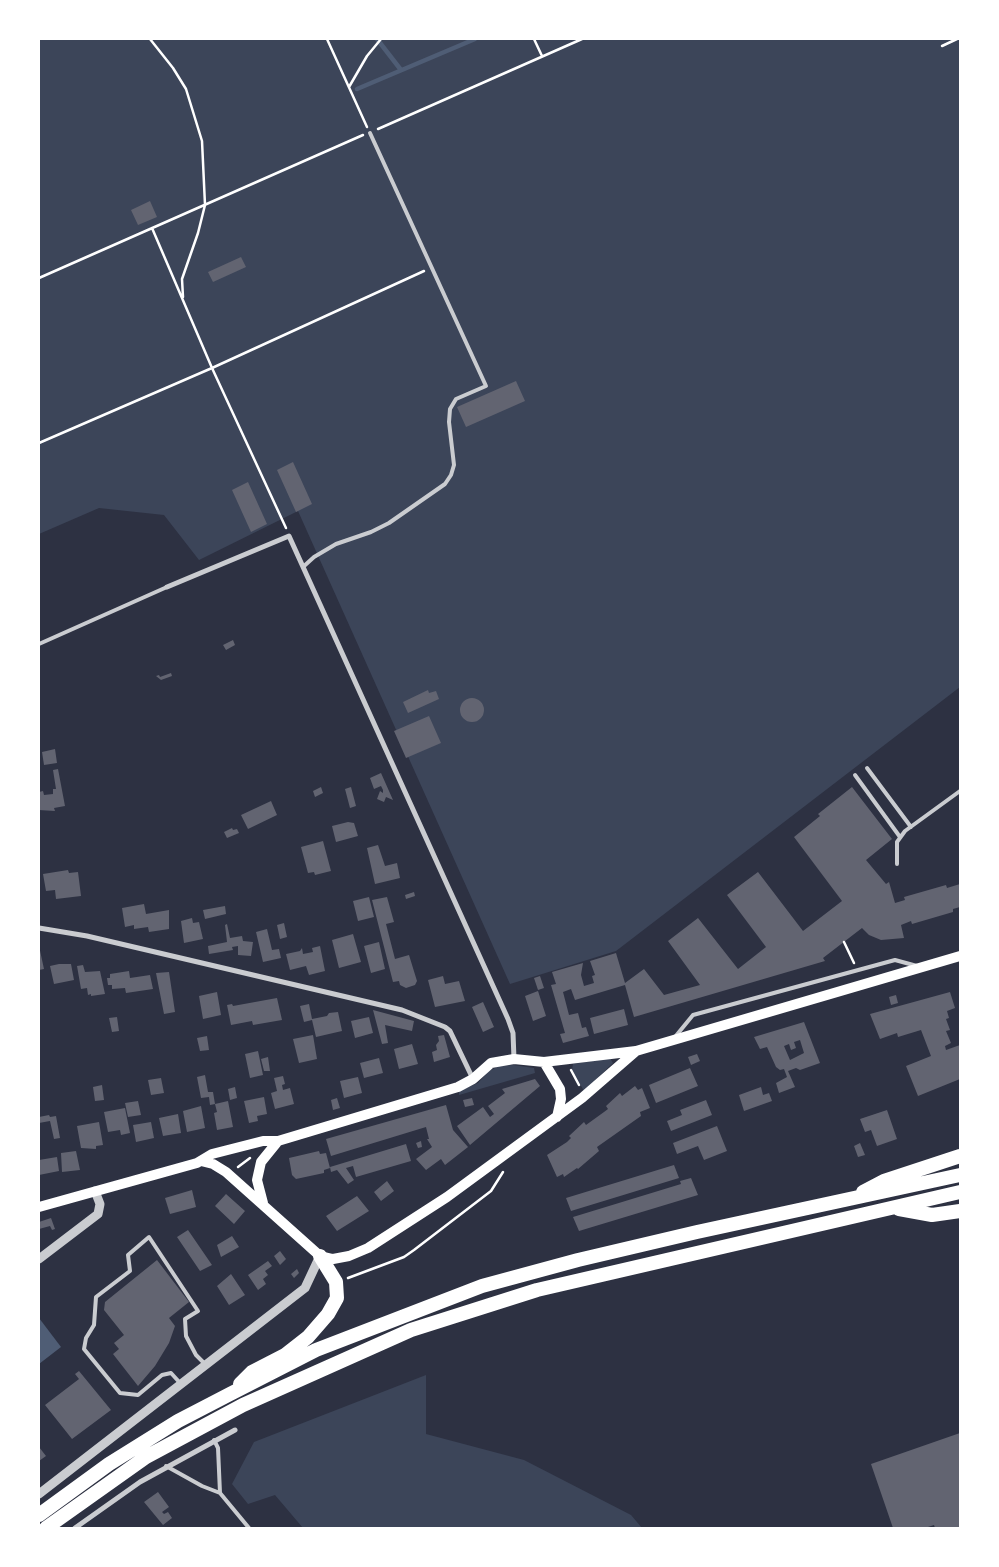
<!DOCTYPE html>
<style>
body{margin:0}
#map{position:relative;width:999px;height:1567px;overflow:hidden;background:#2d3142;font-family:Arial,sans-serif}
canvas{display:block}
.frame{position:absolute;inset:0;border:40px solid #fff;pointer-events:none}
</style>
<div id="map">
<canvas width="999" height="1567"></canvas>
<div class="frame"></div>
</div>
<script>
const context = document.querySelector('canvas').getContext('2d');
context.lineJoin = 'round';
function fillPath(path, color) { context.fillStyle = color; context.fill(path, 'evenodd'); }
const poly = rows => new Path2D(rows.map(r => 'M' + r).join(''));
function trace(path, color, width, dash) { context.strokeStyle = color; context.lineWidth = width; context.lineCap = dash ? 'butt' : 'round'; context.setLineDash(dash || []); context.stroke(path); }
const green = poly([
 [39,39,960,39,960,687,616,951,510,984,298,511,199,560,164,515,99,508,39,534],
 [610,1058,613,1063,584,1091,572,1070,573,1064],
 [513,1065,534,1068,535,1073,459,1095,459,1091,478,1083,489,1071,499,1066],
 [426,1375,426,1434,524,1460,631,1515,642,1528,303,1528,275,1495,248,1504,232,1484,254,1442]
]);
const water = poly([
 [39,1318,61,1347,39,1364]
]);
const stream = poly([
 [377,39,401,70],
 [357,89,475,39]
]);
const building = poly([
 [150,201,157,217,138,225,131,210],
 [241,257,246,267,213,282,208,272],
 [516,381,525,401,466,427,457,407],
 [293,462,312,504,296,512,277,470],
 [248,482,267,524,251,532,232,490],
 [233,640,235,645,226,650,223,645],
 [171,673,172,676,161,680,156,676,159,675,160,677],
 [428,690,429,693,436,691,439,699,408,713,403,702],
 '460 710a12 12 0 1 1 24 0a12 12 0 1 1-24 0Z',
 [429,716,441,743,406,758,394,731],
 [55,749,57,763,44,765,42,752],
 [58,769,65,806,54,808,55,811,39,810,39,792,43,791,44,795,53,794,53,789,56,789,53,770],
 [381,773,393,800,386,797,384,802,377,799,380,791,383,793,383,790,381,786,374,789,370,778],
 [321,787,323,793,315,797,313,791],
 [351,787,356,806,350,808,345,789],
 [852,787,892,839,866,860,886,884,889,882,895,903,905,900,904,897,946,885,947,888,960,884,960,907,953,909,953,912,912,924,911,921,901,925,904,938,881,940,869,935,862,928,823,958,825,961,634,1017,625,985,575,1000,571,989,563,992,569,1015,578,1013,582,1028,586,1027,589,1036,563,1043,560,1034,565,1033,551,985,556,984,552,972,583,963,581,975,584,986,594,983,592,976,595,975,590,961,616,953,625,983,644,969,664,995,700,985,668,941,698,918,738,969,766,947,727,895,758,872,803,931,842,901,794,837,820,816,818,814],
 [271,801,277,815,248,829,241,815],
 [348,822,354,823,358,836,336,842,332,826],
 [232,828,233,830,237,829,239,833,227,838,224,832],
 [323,841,331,871,315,875,314,872,308,873,301,847],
 [378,845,385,866,397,863,400,878,375,884,367,848],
 [68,870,69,873,78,872,81,896,56,899,55,890,46,891,43,874],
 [414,892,415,896,406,899,405,895],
 [369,897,374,917,358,921,353,901],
 [387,897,394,922,386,924,395,959,409,955,417,981,415,985,406,988,400,985,399,981,393,982,372,900],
 [144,904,146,914,169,910,169,929,149,932,148,927,134,929,134,925,125,927,122,908],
 [225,906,226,914,205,919,203,910],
 [192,918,193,923,199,922,203,939,184,943,181,921],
 [284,923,287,937,280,939,277,925],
 [227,924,230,938,242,936,243,941,253,942,251,956,238,955,238,946,232,947,233,950,209,954,208,946,227,942,225,925],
 [267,929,272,950,279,949,281,958,263,962,256,932],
 [353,934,361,962,339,968,332,940],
 [379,942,385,969,371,973,364,946],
 [39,946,44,969,39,970],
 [320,946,325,971,309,975,306,966,290,970,286,954,300,951,302,948,303,954,313,952,312,948],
 [59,964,71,964,74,980,54,984,50,966],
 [83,965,85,972,100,971,105,994,91,996,91,994,88,995,87,988,81,989,77,966],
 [129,971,130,978,150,975,153,989,126,993,125,988,112,989,112,985,108,985,107,978,110,978,110,974],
 [169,972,175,1012,164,1014,156,973],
 [443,976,445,984,459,981,465,1001,435,1007,428,980],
 [540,976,544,988,538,990,534,978],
 [538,991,546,1016,533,1021,525,996],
 [217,992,221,1015,203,1019,199,996],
 [950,992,955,1008,947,1011,949,1018,946,1019,950,1030,946,1031,951,1043,945,1046,946,1050,960,1045,960,1079,918,1096,906,1066,931,1056,921,1030,898,1037,897,1033,880,1039,870,1014],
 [896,995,898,1003,891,1005,889,997],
 [277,998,282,1020,253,1025,252,1021,231,1025,227,1005,232,1004,233,1006],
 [483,1002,494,1027,483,1032,472,1007],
 [309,1004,312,1019,327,1016,329,1013,338,1012,342,1031,316,1037,312,1020,304,1022,300,1006],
 [624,1009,628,1025,594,1034,590,1018],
 [373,1010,414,1021,412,1031,385,1025,388,1043,382,1044],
 [117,1017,119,1031,112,1032,109,1018],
 [369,1017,373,1033,355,1038,351,1021],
 [804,1022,820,1063,800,1070,796,1068,788,1071,795,1087,779,1093,776,1083,787,1077,784,1069,780,1070,776,1067,767,1047,760,1049,754,1037],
 [800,1040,804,1053,790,1060,784,1046,789,1044,791,1050,796,1048,794,1042],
 [313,1035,317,1059,299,1063,293,1039],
 [444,1035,450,1057,434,1062,432,1052,437,1050,436,1045,439,1041,438,1036],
 [207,1036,209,1050,200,1051,197,1038],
 [412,1044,418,1064,399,1069,394,1049],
 [258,1051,263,1075,250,1078,245,1054],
 [697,1054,700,1061,691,1065,688,1057],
 [268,1057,270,1071,264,1071,261,1059],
 [379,1058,383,1073,364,1078,360,1063],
 [690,1068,698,1086,656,1103,649,1085],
 [205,1075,208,1092,213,1092,215,1104,210,1105,209,1097,201,1098,197,1077],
 [283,1076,285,1084,282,1085,283,1090,290,1088,294,1104,275,1109,271,1093,277,1091,274,1078],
 [358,1077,362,1093,344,1098,340,1081],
 [161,1078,164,1093,151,1095,148,1080],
 [535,1079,540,1086,470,1145,457,1126,483,1107,490,1117,494,1114,488,1106,505,1093,502,1089],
 [102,1085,104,1100,95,1101,93,1087],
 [635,1086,638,1090,642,1088,650,1108,640,1112,641,1116,597,1147,599,1151,578,1169,577,1168,564,1177,563,1174,557,1177,547,1155,567,1142,571,1138,569,1136,584,1122,586,1125,604,1112,608,1109,606,1106,620,1093,622,1096],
 [235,1087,237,1098,230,1100,228,1089],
 [761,1087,763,1095,769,1093,772,1101,744,1111,739,1095],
 [264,1097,267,1114,257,1116,258,1121,249,1123,244,1101],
 [337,1098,340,1108,333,1110,331,1100],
 [472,1098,474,1105,465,1107,463,1100],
 [706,1100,712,1115,671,1131,667,1121,682,1115,680,1110],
 [138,1101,141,1115,128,1117,125,1103],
 [228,1101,233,1127,217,1130,214,1113,217,1112,215,1104],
 [446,1105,453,1130,468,1147,445,1165,441,1159,426,1170,416,1159,432,1147,427,1139,429,1139,426,1127,331,1156,326,1139],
 [201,1106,205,1128,187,1132,183,1111],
 [125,1108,130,1133,121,1135,120,1130,108,1132,104,1112],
 [887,1110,897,1139,877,1146,871,1130,865,1132,860,1119],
 [178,1114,181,1133,163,1136,159,1118],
 [49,1115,50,1117,56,1116,60,1138,54,1139,50,1121,39,1123,39,1117],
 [99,1122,103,1145,96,1146,96,1149,81,1148,77,1126],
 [151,1122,154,1138,136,1142,133,1125],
 [717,1126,727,1151,704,1160,698,1146,677,1154,673,1143],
 [421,1141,422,1147,418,1148,416,1143],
 [860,1143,865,1155,858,1157,854,1146],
 [406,1144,411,1161,356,1177,353,1166,346,1168,354,1180,348,1184,337,1170,331,1172,330,1167],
 [76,1151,80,1170,62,1172,61,1153],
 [319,1151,320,1154,326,1153,330,1168,324,1170,324,1173,296,1179,292,1175,289,1158],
 [57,1157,59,1171,39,1175,39,1160],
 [674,1165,679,1178,571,1211,566,1198],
 [691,1178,698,1195,579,1231,573,1217,681,1184,680,1181],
 [387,1181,394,1191,381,1201,374,1192],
 [192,1190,196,1207,170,1214,165,1198],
 [226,1194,245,1211,234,1224,215,1206],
 [357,1196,369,1211,337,1231,326,1216],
 [51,1218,55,1229,52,1230,50,1226,39,1229,39,1222],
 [188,1230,212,1265,200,1271,177,1237],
 [232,1236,239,1247,221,1257,217,1245],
 [280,1251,286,1259,280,1265,274,1256],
 [157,1260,189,1302,169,1318,175,1326,169,1343,155,1366,138,1386,113,1354,119,1349,114,1343,124,1335,104,1310,105,1302],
 [268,1261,272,1266,265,1271,268,1275,263,1279,266,1284,258,1290,248,1275],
 [297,1269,299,1273,294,1278,291,1274],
 [231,1274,245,1295,229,1305,217,1286],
 [79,1371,111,1410,72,1439,45,1405,79,1379,75,1374],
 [960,1433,960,1528,935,1528,934,1525,925,1528,893,1528,871,1464],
 [39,1447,46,1456,39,1461],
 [158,1492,169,1507,162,1512,164,1514,168,1512,172,1518,163,1525,144,1502]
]);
const path = poly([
 [150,39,173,68,186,89,202,141,205,205,198,233,182,279,183,297],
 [327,39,367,127],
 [534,39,542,56],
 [942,46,957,39],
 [349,87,367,56,381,39],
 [378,129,582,39],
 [152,228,212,368,286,528],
 [39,278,363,135],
 [39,443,212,368,424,271],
 [844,942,854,963],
 [571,1070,579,1085],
 [238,1167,250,1158],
 [348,1278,404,1257,414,1250,491,1191,503,1172]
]);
const service = poly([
 [303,567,314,557,336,544,371,532,389,523,445,484,451,475,454,465,449,422,450,409,456,399,486,386,370,133],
 [39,644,167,587],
 [867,768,911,827],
 [855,775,900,837],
 [897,864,897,842,905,831,960,791],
 [675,1037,693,1015,895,960,917,966],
 [181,1384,171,1373,162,1375,138,1395,120,1393,84,1349,86,1338,94,1325,96,1297,130,1271,128,1255,149,1237,198,1311,185,1319,186,1336,196,1355,205,1364],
 [214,1440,218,1448,220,1493],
 [166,1466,202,1486,220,1493,249,1528]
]);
const minor = poly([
 [167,587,289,536,508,1019,513,1033,514,1059],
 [39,928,87,936,402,1010,445,1027,450,1031,473,1079],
 [75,1528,140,1482,235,1430]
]);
const tertiary = poly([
 [39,1259,98,1214,100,1204,95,1191],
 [39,1494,305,1288,320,1256]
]);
const secondary = poly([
 [544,1062,560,1089,561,1099,557,1117],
 [201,1161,213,1164,226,1172,320,1256,333,1259,349,1256,368,1248,447,1197,582,1098,635,1052],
 [263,1203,257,1180,261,1162,278,1141],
 [39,1207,197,1163,212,1154,263,1141,278,1141,458,1087,473,1079,491,1063,514,1059,544,1062,636,1051,960,956]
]);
const trunk = poly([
 [863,1192,884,1181,960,1156],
 [899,1209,932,1215,960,1211],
 [240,1384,252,1372,285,1355,308,1337,328,1314,337,1298,336,1282,320,1256],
 [39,1515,109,1464,178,1421,230,1394,316,1350,482,1286,578,1260,697,1232,960,1175],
 [46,1528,146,1457,243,1405,411,1330,537,1290,960,1192]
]);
fillPath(green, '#3c4559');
fillPath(water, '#4f5d75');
trace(stream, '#4f5d75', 4.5);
fillPath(building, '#626471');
trace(path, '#fff', 2.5);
trace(service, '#caccd0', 4);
trace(minor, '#caccd0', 5);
trace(tertiary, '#caccd0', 9);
trace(secondary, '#fff', 10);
trace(trunk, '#fff', 14);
</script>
